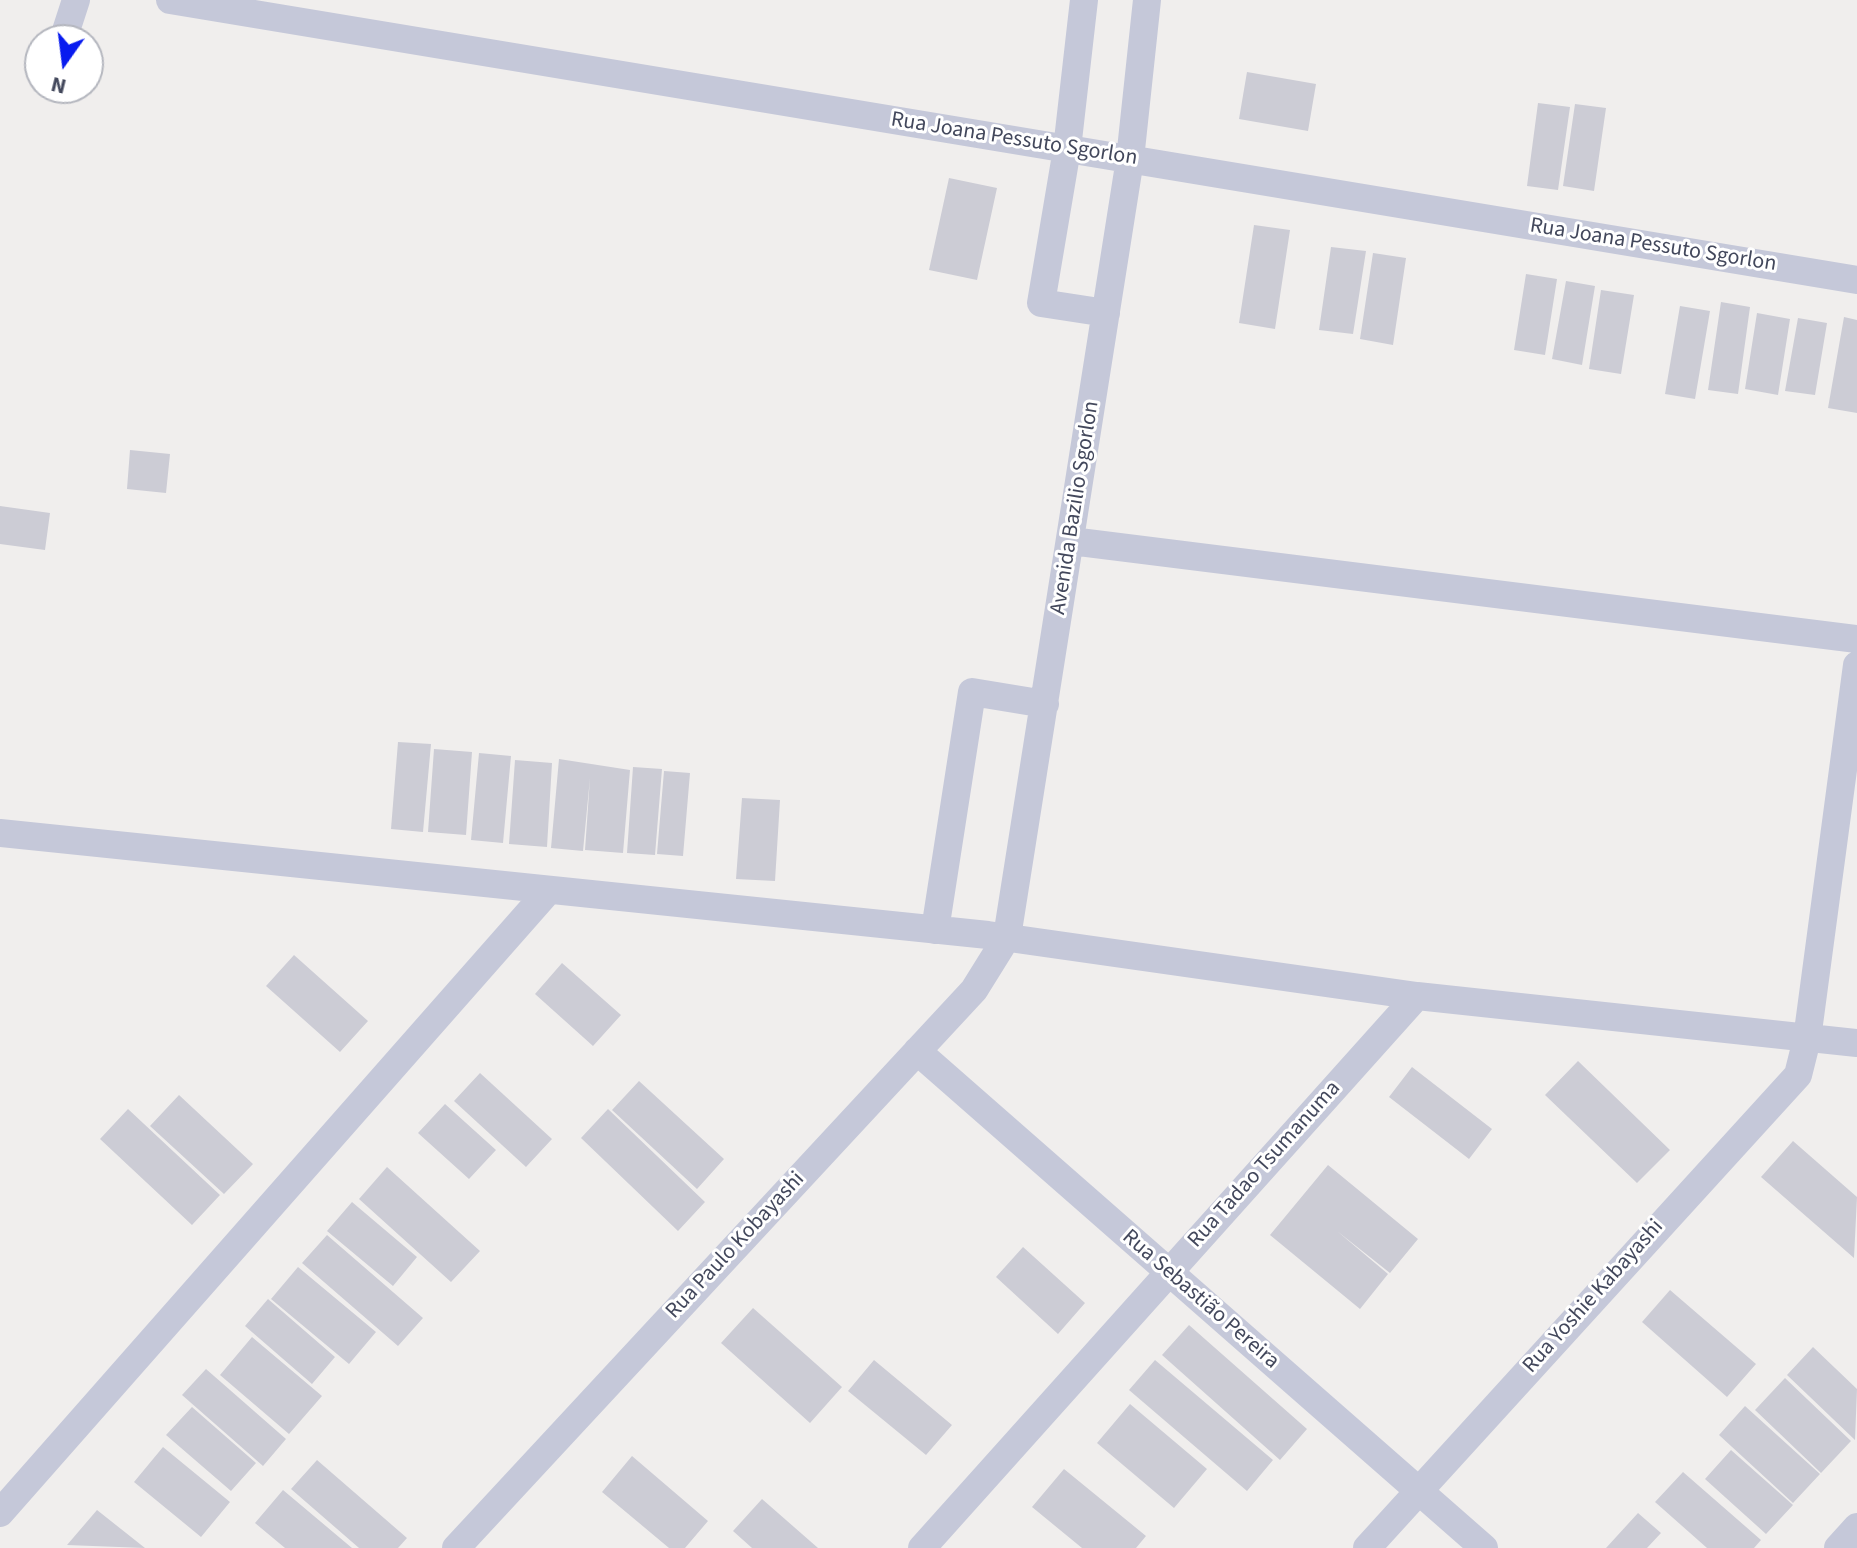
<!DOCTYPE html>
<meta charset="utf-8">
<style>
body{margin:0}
#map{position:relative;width:1857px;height:1548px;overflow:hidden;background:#f0eeed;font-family:"Source Sans 3",sans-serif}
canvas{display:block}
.north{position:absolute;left:24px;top:24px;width:80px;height:80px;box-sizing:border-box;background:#fff;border:2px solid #b4b6be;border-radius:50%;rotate:194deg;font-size:22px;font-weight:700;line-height:32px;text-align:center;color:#43485c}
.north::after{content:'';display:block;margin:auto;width:28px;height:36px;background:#081bef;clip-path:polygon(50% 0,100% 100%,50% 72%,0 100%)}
</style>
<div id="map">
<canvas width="1857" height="1548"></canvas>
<div class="north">N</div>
</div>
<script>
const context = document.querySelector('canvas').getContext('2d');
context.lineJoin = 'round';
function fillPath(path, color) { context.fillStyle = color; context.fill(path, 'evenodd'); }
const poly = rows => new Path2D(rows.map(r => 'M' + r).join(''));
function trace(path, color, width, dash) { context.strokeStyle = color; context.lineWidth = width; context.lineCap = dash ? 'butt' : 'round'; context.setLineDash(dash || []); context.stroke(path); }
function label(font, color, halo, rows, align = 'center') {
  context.font = font + ' "Source Sans 3",sans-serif'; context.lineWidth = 6; context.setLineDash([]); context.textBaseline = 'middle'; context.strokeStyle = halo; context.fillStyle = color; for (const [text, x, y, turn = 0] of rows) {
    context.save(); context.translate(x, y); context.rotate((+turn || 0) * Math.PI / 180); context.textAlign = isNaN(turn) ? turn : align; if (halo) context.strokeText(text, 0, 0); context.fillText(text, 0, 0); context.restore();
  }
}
const building = poly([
 [1247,72,1316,84,1308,131,1239,119],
 [1538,103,1570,107,1558,190,1527,186],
 [1575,104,1606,108,1594,191,1563,186],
 [949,178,997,188,977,280,929,270],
 [1254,225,1290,230,1275,329,1239,323],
 [1331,247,1366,251,1353,334,1319,330],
 [1373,253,1406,258,1393,345,1360,339],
 [1526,274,1557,279,1545,355,1514,350],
 [1566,281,1595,286,1582,365,1552,359],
 [1601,290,1634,295,1621,374,1589,369],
 [1721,302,1750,307,1738,394,1708,390],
 [1680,306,1710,311,1695,399,1665,394],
 [1757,313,1790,319,1778,395,1745,389],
 [1844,317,1857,320,1857,413,1828,408],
 [1798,318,1827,323,1815,395,1785,391],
 [130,450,170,454,166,493,127,489],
 [0,506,50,513,45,550,0,544],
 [398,742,431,744,423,832,391,829],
 [434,749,472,752,466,835,428,832],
 [479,753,511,756,503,843,471,840],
 [559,759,630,770,623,853,585,850,590,778,583,851,551,848],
 [515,760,552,763,547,847,509,844],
 [633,767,662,769,655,855,627,853],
 [664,771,690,773,683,856,657,854],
 [742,798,780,800,775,881,736,879],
 [294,955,368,1021,340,1052,266,986],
 [562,963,621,1015,593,1046,535,994],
 [1578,1061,1670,1150,1637,1183,1545,1095],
 [1412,1067,1492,1129,1469,1159,1389,1097],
 [480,1073,552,1139,526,1167,454,1101],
 [639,1081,724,1159,697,1189,612,1110],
 [179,1095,253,1164,224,1194,150,1126],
 [445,1104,496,1150,469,1179,418,1133],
 [128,1109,220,1195,192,1225,100,1139],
 [608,1109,705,1202,678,1231,581,1138],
 [1793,1141,1857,1197,1854,1258,1761,1177],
 [1328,1165,1418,1239,1390,1273,1337,1231,1388,1274,1360,1309,1270,1235],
 [387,1167,480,1251,451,1282,359,1199],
 [352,1202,417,1257,393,1286,327,1231],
 [327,1235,423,1318,398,1346,302,1263],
 [1023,1247,1085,1303,1058,1334,996,1277],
 [298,1267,376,1332,349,1364,271,1299],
 [1670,1290,1756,1364,1727,1397,1642,1322],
 [268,1299,335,1357,312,1384,245,1326],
 [753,1308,842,1387,810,1423,721,1343],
 [1189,1325,1307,1429,1280,1460,1162,1355],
 [252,1337,322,1396,289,1434,220,1375],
 [1813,1347,1857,1389,1855,1440,1787,1375],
 [874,1360,952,1425,926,1455,848,1391],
 [1155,1360,1273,1460,1247,1491,1129,1390],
 [206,1369,286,1439,263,1466,182,1395],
 [1785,1378,1851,1441,1821,1473,1755,1410],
 [1130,1404,1207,1469,1174,1508,1097,1443],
 [1745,1406,1820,1474,1793,1503,1719,1435],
 [192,1407,256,1463,231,1491,166,1435],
 [163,1447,230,1502,201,1537,134,1482],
 [1731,1450,1793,1505,1766,1534,1705,1479],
 [632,1456,708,1521,685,1548,669,1548,602,1492],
 [317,1460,407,1538,398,1548,359,1548,291,1489],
 [1064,1469,1146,1536,1136,1548,1082,1548,1032,1507],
 [1683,1472,1761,1540,1754,1548,1707,1548,1655,1502],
 [283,1490,352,1548,285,1548,255,1523],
 [762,1499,818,1548,752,1548,733,1531],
 [97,1510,145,1548,67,1545],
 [1638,1513,1661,1533,1647,1548,1606,1548]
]);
const minor = poly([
 [170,0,1857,280],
 [1084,0,1067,149,1041,303,1106,313],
 [63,40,76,0],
 [1071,541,1857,639],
 [0,833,988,935,1417,996,1857,1043],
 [935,930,972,692,1045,704],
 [917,1051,1484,1548],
 [0,1513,549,890],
 [456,1548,974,990,1007,937,1130,159,1147,0],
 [922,1548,1417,996],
 [1367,1548,1798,1075,1807,1039,1857,665],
 [1838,1548,1857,1527]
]);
const streetNames = [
 ["Rua Joana Pessuto Sgorlon",1014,140,9],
 ["Rua Joana Pessuto Sgorlon",1653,246,9],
 ["Avenida Bazilio Sgorlon",1076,508,-81],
 ["Rua Tadao Tsumanuma",1265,1165,-48],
 ["Rua Paulo Kobayashi",736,1246,-47],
 ["Rua Yoshie Kabayashi",1594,1297,-48],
 ["Rua Sebastião Pereira",1200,1300,41]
];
fillPath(building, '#ccccd5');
trace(minor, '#c5c8d9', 28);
label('22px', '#43485c', '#fff', streetNames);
</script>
